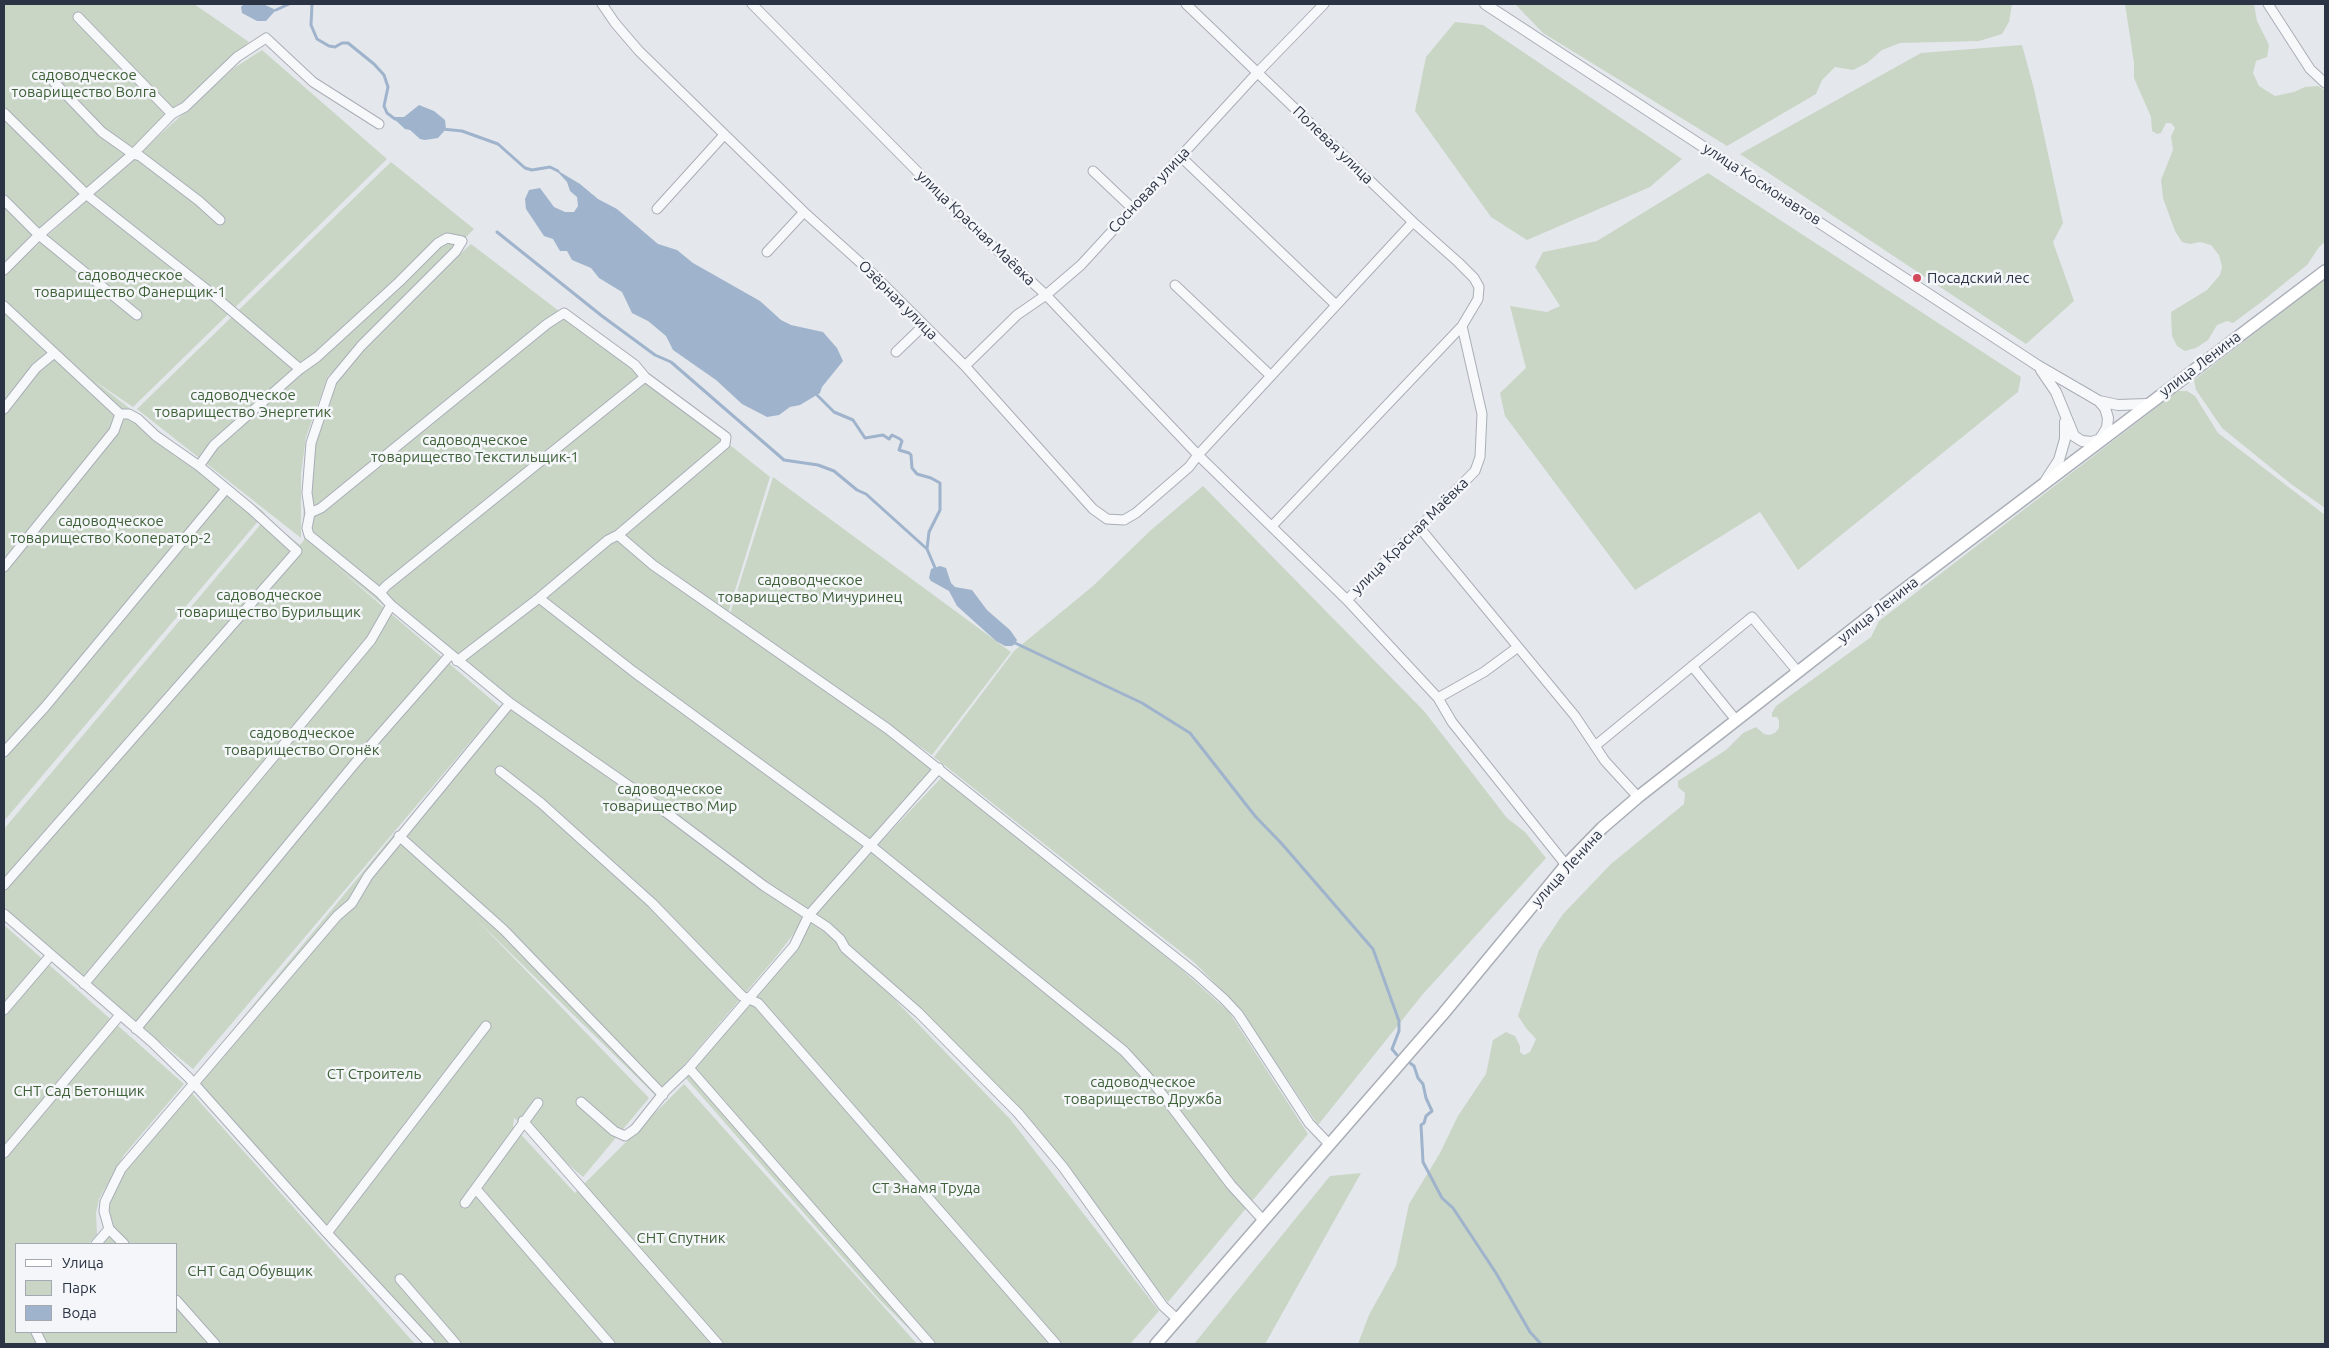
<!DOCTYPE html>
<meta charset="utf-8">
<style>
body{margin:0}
#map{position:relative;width:2329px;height:1348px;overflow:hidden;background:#e4e7ec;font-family:Ubuntu,sans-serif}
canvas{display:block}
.frame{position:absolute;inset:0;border:5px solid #2b3445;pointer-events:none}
.legend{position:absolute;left:15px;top:1243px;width:162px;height:90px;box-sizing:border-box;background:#f4f6f9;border:1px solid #a4a8b1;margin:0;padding:6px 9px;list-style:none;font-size:15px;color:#2b3445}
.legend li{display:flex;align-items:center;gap:10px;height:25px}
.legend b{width:25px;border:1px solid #a4a8b1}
</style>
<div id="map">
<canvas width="2329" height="1348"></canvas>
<div class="frame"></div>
<ul class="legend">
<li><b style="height:6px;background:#fff"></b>Улица</li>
<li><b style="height:14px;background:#c9d6c5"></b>Парк</li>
<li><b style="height:14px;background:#9fb4cc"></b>Вода</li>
</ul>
</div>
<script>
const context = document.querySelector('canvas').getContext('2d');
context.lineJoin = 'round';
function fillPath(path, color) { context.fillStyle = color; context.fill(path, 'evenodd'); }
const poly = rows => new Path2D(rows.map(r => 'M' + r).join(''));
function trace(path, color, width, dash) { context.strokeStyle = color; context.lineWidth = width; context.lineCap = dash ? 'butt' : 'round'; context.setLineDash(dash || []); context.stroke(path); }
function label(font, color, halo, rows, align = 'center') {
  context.font = font + ' Ubuntu,sans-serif'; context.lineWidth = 5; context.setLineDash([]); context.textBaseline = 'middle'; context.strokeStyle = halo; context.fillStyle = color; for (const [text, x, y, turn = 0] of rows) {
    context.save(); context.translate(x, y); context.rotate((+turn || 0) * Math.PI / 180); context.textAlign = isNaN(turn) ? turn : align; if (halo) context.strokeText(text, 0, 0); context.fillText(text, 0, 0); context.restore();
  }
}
const green = poly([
 [4,4,194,4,249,42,4,265],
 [1515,4,2012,4,2009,22,2002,34,1979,41,1900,43,1882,50,1867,63,1853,70,1835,67,1822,80,1816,94,1727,146,1543,33],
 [2125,4,2254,4,2257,21,2269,45,2267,57,2256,61,2253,73,2259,86,2275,96,2294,92,2305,87,2318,86,2325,90,2325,242,2319,247,2307,265,2260,303,2233,323,2227,321,2217,325,2208,340,2196,348,2185,351,2177,346,2172,336,2171,312,2207,290,2220,275,2222,267,2219,255,2211,245,2200,242,2190,244,2182,242,2175,231,2163,198,2161,180,2173,150,2171,136,2175,128,2171,123,2166,123,2161,133,2157,134,2152,131,2151,117,2134,78,2134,63],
 [1455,22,1483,25,1682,159,1650,187,1527,240,1491,217,1415,111,1426,57],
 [2022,45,2034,89,2063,223,2053,242,2074,301,2026,344,1740,154,1921,53],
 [262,50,387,159,133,407,93,380,265,513,4,821,4,311,72,363,4,300,4,275,234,68],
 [391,162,474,229,359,346,471,244,731,442,685,479,730,445,770,477,728,613,730,614,773,477,1011,652,932,755,761,637,933,767,833,883,775,958,657,1097,475,918,649,1098,583,1177,514,1118,513,1126,575,1193,684,1084,917,1344,437,1344,381,1288,193,1078,394,834,400,840,510,711,458,658,453,662,333,564,500,707,193,1069,4,914,4,829,266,518,300,545,304,540,303,480,334,371,328,376,306,437,301,473,301,538,137,409],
 [1708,173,2021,377,2018,392,1798,570,1760,512,1635,590,1505,416,1500,393,1526,368,1510,306,1547,312,1560,306,1535,267,1543,252,1597,241],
 [2325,279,2325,508,2291,484,2222,428,2196,390,2194,380],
 [2178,391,2187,391,2195,396,2218,433,2325,515,2325,1344,1358,1344,1369,1315,1396,1266,1409,1204,1440,1153,1458,1116,1486,1074,1493,1040,1506,1032,1515,1036,1520,1046,1520,1052,1524,1055,1530,1052,1536,1039,1526,1028,1518,1016,1539,950,1563,914,1611,864,1684,804,1685,793,1678,787,1678,781,1726,750,1743,733,1756,727,1764,734,1769,735,1775,733,1779,728,1779,721,1777,717,1772,717,1772,713,1776,706,1871,637,1879,621],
 [1203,486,1424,711,1507,818,1525,832,1546,858,1423,994,1318,1125,1240,1009,1195,963,934,757,1014,651,1093,586,1151,530],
 [942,777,1181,969,1229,1012,1308,1134,1168,1302,1014,1115,814,913],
 [813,915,1010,1119,1159,1311,1130,1344,924,1344,879,1299,684,1076],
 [4,925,184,1084,124,1155,99,1199,96,1213,97,1235,88,1244,16,1244,16,1332,176,1332,176,1244,100,1244,113,1226,108,1204,120,1175,190,1091,415,1344,4,1344],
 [1361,1173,1265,1344,1194,1344,1330,1176]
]);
const water = poly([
 [244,4,263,4,276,10,266,21,257,21,242,13,241,7],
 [419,105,434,111,445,120,446,129,438,138,425,140,420,139,410,130,405,129,392,117,404,117],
 [555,169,580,184,598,199,617,209,658,244,677,250,693,263,760,301,781,320,791,325,823,332,837,348,843,361,822,387,820,393,800,405,790,407,779,415,767,417,742,404,716,380,673,350,666,336,648,321,632,313,622,292,599,278,591,268,572,260,567,251,560,251,553,239,544,236,526,209,525,199,529,190,540,188,554,207,565,212,574,212,578,206,577,197,570,191,567,182],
 [940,566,946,568,951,583,955,587,972,590,987,610,1010,630,1017,640,1015,644,1012,646,1005,646,996,641,957,606,949,591,931,581,929,578,931,569]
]);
const stream = poly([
 [312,4,311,25,317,39,329,46,335,47,342,43,348,43,374,64,384,75,388,87,384,106,387,113,395,119],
 [276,10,289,4],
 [442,129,462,131,498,144,525,168,532,170,550,167,558,171],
 [497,232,602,316,655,355,671,362,784,460,818,465,834,471,857,490,866,494,927,549],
 [816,394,834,412,853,420,865,438,883,435,889,439,892,435,900,439,902,441,899,450,909,453,911,455,912,468,917,474,931,478,940,483,940,510,929,532,927,549,936,570],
 [1013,642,1142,703,1190,733,1255,816,1282,844,1373,949,1399,1021,1399,1031,1392,1049,1397,1055],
 [1410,1063,1414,1066,1418,1078,1423,1084,1426,1098,1432,1111,1426,1116,1424,1123,1421,1125,1423,1162,1442,1198,1453,1208,1496,1273,1530,1332,1541,1344]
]);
const minor = poly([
 [602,4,615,23,639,51,804,212,873,274,965,366,1093,509,1107,519,1124,520,1136,513,1189,467,1198,455,1413,222],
 [752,4,971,226,1046,295,1198,455,1347,600,1438,698,1452,722,1566,865],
 [1186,4,1413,222,1458,262,1474,278,1479,287,1478,299,1462,326,1273,525],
 [2268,4,2310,69,2325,83],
 [78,17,172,114],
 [53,81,102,132,133,154,140,156,199,201,220,220],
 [4,113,87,195,206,289,300,369],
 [1180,156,1336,305],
 [1093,171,1132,208],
 [4,200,39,235,137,315],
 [657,209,724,135],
 [767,252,804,212],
 [4,270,39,235,133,154,172,114,185,107,237,57,266,38,313,82,379,124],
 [1175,285,1271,376],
 [4,306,120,414,129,414,138,419,156,436,199,466,251,509,297,551,4,885],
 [896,352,924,325],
 [965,366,1017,315,1046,295,1081,265,1258,72,1324,4],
 [4,409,36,368,53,354],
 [199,466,214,445,300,369,317,357,399,282,438,243,447,238,462,241,456,251,361,346,332,381,311,443,307,493,310,513,307,528,309,535,380,593,391,605,510,703,655,804,764,886,827,927,840,939,845,948,919,1013,1018,1113,1063,1167,1163,1306,1177,1319],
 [310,513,321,508,547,324,564,313,635,365,645,377,726,437,725,444,618,535,608,540,539,598,457,661],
 [1419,527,1575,716,1605,761,1638,797],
 [618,535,653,565,888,729,1195,973,1224,999,1238,1014,1309,1123,1329,1144],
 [4,567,114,431,120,414],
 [380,593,386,586,645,377],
 [539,598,634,672,870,845,1124,1051,1155,1085,1231,1185,1263,1220],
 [1347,600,1475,471,1480,457,1482,414,1462,326],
 [1692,666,1736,720],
 [1438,698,1484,672,1518,647],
 [1595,746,1752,617,1798,672],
 [4,752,45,707,226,489],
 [500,771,541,803,652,903,742,996,758,1003,1056,1344],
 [399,836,504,930,663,1095],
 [4,914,152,1042,189,1078,327,1233,430,1344],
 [84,984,371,640,391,605],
 [4,1010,51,955],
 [136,1029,356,762,450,655],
 [689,1068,930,1344],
 [581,1102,614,1131,625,1136,635,1129,666,1090,689,1068,794,946,809,915,939,768],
 [523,1121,718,1344],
 [4,1153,120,1015],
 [476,1189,610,1344],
 [465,1203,538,1103],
 [327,1233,486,1026],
 [96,1244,109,1229],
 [124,1244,109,1229,104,1211,105,1202,121,1169,337,916,352,903,368,876,510,703],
 [400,1279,456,1344],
 [176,1300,215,1344],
 [36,1332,42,1344]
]);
const tertiary = poly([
 [1485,4,2037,365,2099,401,2118,405,2147,404],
 [2041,370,2056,392,2074,436,2082,441,2092,442,2100,439,2107,428,2108,418,2105,408,2099,401],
 [2046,480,2059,460,2065,439,2065,422]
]);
const secondary = poly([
 [1156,1344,1443,1014,1566,865,1602,828,1638,797,1872,614,2325,271]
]);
const markers = [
 [1917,278,5,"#d1495b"]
];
const parkNames = [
 ["садоводческое",84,75],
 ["товарищество Волга",84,92],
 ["садоводческое",130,275],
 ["товарищество Фанерщик-1",130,292],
 ["садоводческое",243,395],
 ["товарищество Энергетик",243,412],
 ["садоводческое",475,440],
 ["товарищество Текстильщик-1",475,457],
 ["садоводческое",111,521],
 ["товарищество Кооператор-2",111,538],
 ["садоводческое",810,580],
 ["товарищество Мичуринец",810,597],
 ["садоводческое",269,595],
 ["товарищество Бурильщик",269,612],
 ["садоводческое",302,733],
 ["товарищество Огонёк",302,750],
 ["садоводческое",670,789],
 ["товарищество Мир",670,806],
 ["СТ Строитель",374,1074],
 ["садоводческое",1143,1082],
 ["товарищество Дружба",1143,1099],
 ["СНТ Сад Бетонщик",79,1091],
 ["СТ Знамя Труда",926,1188],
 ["СНТ Спутник",681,1238],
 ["СНТ Сад Обувщик",250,1271]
];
const streetNames = [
 ["Полевая улица",1333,145,44],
 ["улица Космонавтов",1762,184,33],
 ["Сосновая улица",1149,190,-47],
 ["улица Красная Маёвка",976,228,44],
 ["Озёрная улица",898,300,45],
 ["улица Ленина",2200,364,-37],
 ["улица Красная Маёвка",1410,536,-45],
 ["улица Ленина",1878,610,-38],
 ["улица Ленина",1567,868,-48]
];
const poiNames = [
 ["Посадский лес",1927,278]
];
fillPath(green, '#c9d6c5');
fillPath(water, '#9fb4cc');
trace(stream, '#9fb4cc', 3);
trace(minor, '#a9aeb7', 11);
trace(tertiary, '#a9aeb7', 12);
trace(secondary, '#a9aeb7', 14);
trace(minor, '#f7f8fa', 9);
trace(tertiary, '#f7f8fa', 10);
trace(secondary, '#fff', 11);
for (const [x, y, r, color] of markers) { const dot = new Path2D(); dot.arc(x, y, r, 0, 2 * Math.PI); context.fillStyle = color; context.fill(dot); trace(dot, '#f4f6f9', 2); }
label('15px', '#3f6138', '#f4f6f9', parkNames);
label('15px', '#2b3445', '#f4f6f9', streetNames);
label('15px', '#2b3445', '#f4f6f9', poiNames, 'left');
</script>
